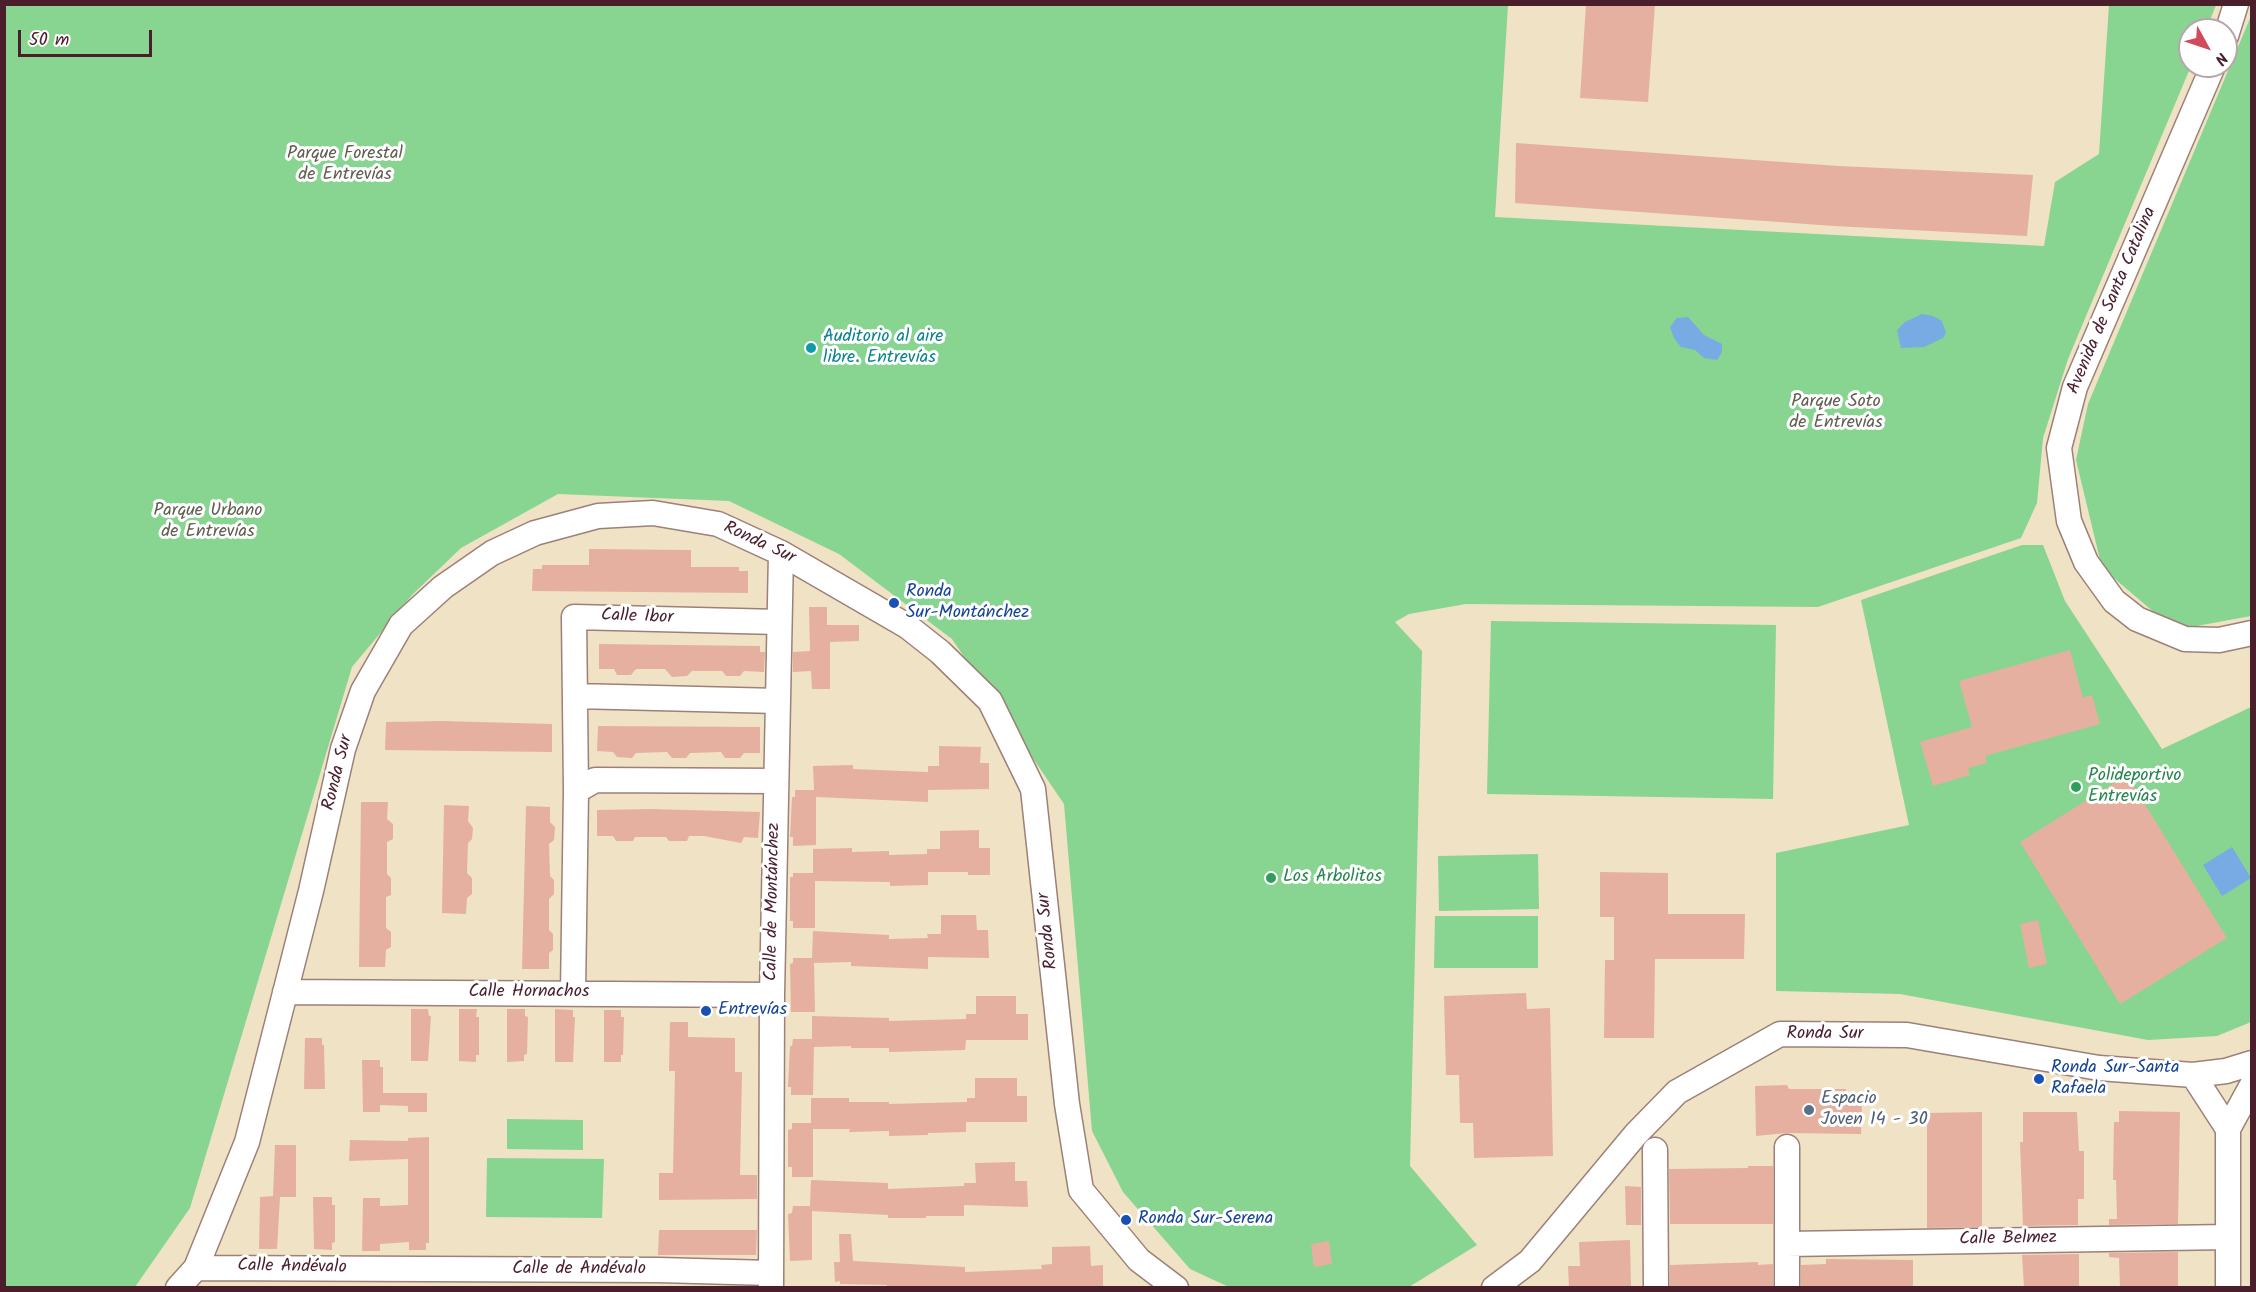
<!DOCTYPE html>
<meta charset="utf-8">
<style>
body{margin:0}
#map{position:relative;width:2256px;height:1292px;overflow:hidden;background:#f0e2c5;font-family:Kalam,sans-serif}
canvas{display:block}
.frame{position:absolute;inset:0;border:6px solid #4a1f2b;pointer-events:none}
.north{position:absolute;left:2178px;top:18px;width:60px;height:60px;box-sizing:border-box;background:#fff;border:2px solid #b7a5aa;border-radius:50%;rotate:130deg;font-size:16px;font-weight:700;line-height:24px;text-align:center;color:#4a1f2b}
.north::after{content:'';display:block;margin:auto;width:21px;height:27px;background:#d1495b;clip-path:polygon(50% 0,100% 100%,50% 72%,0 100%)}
.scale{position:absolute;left:18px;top:30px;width:134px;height:27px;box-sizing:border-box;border:3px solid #4a1f2b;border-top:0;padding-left:8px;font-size:18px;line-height:21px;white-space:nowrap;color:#4a1f2b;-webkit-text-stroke:4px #fff;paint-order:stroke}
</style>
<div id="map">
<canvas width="2256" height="1292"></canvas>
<div class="frame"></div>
<div class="north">N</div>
<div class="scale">50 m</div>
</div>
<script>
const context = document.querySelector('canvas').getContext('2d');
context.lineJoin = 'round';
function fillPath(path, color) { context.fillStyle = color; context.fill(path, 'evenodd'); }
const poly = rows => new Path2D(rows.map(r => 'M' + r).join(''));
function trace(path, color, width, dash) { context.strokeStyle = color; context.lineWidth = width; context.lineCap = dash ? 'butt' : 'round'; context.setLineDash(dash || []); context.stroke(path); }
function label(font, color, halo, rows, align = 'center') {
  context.font = font + ' Kalam,sans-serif'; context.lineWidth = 6; context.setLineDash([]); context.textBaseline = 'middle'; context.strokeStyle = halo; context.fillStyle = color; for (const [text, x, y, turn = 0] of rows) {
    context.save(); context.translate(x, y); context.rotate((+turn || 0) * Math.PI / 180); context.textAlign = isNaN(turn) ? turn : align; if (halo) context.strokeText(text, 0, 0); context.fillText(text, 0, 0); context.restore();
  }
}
const green = poly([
 [5,5,1508,5,1495,217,2044,246,2055,182,2099,154,2109,5,2216,5,2206,30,2190,30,2191,66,2068,359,2043,438,2037,503,2021,538,1818,607,1466,604,1409,614,1395,622,1422,651,1410,1166,1477,1245,1409,1287,1229,1287,1190,1269,1123,1192,1092,1131,1064,804,952,639,839,554,729,501,558,494,461,548,413,594,352,667,190,1208,135,1287,5,1288],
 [2251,16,2251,616,2175,630,2102,568,2076,460,2088,404],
 [2022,545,2043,545,2065,601,2162,749,2251,707,2251,1022,2217,1036,2148,1040,1900,994,1776,991,1776,853,1909,825,1861,600],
 [1491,621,1776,625,1773,799,1487,794],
 [1538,854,1539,909,1439,911,1438,856],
 [1435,916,1538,916,1538,968,1434,968],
 [507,1119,583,1120,583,1150,507,1149],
 [487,1158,604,1159,602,1218,486,1217]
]);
const water = poly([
 [1922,314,1933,316,1942,321,1946,333,1943,338,1924,347,1901,348,1897,330,1905,322],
 [1688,317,1704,335,1722,344,1722,352,1717,360,1704,358,1695,350,1681,347,1674,338,1670,327,1677,318],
 [2232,847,2251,878,2222,896,2203,865]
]);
const building = poly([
 [1586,4,1655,4,1648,102,1580,98],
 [1516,143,1839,166,2033,175,2027,236,1834,226,1515,203],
 [589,549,691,550,691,567,739,567,739,571,748,571,748,593,532,591,533,569,542,569,542,565,589,565],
 [809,607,827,607,827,625,859,625,859,641,830,642,830,689,812,689,811,671,793,672,793,652,810,651],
 [599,644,760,646,760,652,765,652,764,672,744,671,740,676,726,676,722,671,692,671,687,676,672,677,665,669,636,669,631,675,617,675,614,669,599,669],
 [2070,650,2083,698,2092,695,2100,724,1985,756,1987,763,1968,768,1970,775,1933,786,1920,742,1972,727,1959,681],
 [443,721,552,724,552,752,385,750,386,722],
 [598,726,760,727,760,753,744,753,740,758,725,758,721,752,690,753,686,758,672,758,667,752,636,753,632,758,617,757,613,752,597,751],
 [939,746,981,747,980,763,989,763,989,789,928,790,928,802,816,797,816,845,793,846,793,837,790,837,792,797,795,797,795,790,814,790,813,766,853,765,853,769,928,772,928,766,939,766],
 [2127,775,2227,938,2120,1004,2020,842],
 [361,802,388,802,387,819,393,824,393,839,387,842,387,874,391,878,391,895,386,897,386,928,391,932,391,947,386,950,385,967,359,967],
 [444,805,469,806,468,821,473,828,472,839,468,843,467,873,472,878,472,894,467,898,466,914,442,913],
 [526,806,550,807,550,822,555,827,554,840,549,844,550,876,554,880,554,894,549,899,549,930,553,934,553,950,549,953,549,969,522,969],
 [651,809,760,812,758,838,744,837,741,843,704,836,689,836,687,841,669,841,666,837,635,837,633,841,616,841,613,836,597,836,597,810],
 [979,830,979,848,990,848,990,875,968,875,968,872,928,872,928,885,890,886,890,882,815,881,815,928,793,928,793,921,790,921,790,877,793,877,793,873,813,873,813,849,852,848,852,852,889,851,889,855,927,854,927,849,940,849,940,831],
 [1600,872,1668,873,1668,914,1745,914,1744,959,1655,959,1654,1038,1604,1038,1605,960,1614,960,1614,917,1600,917],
 [941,915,976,915,977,930,988,930,989,958,928,957,928,969,851,966,851,962,814,963,815,1012,791,1012,790,964,793,963,793,958,812,958,813,931,889,935,889,939,928,938,927,934,941,934],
 [2038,920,2047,964,2029,968,2020,924],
 [1526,993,1527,1009,1550,1008,1553,1156,1474,1158,1473,1123,1460,1123,1459,1075,1446,1075,1444,996],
 [976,996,1016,996,1016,1014,1028,1014,1028,1040,966,1040,965,1050,928,1051,889,1052,889,1048,851,1048,851,1046,814,1047,813,1095,791,1095,791,1087,788,1087,790,1046,792,1046,793,1039,812,1039,812,1016,889,1018,889,1021,966,1019,966,1014,976,1014],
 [411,1009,428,1009,429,1016,431,1016,428,1061,411,1061],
 [459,1009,477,1009,476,1017,479,1017,479,1055,476,1055,476,1062,459,1061],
 [507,1009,525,1009,525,1016,528,1017,527,1054,524,1055,524,1061,507,1062],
 [555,1009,573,1010,573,1017,575,1017,573,1062,555,1062],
 [604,1010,621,1010,621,1017,624,1017,623,1055,621,1055,621,1062,604,1062],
 [670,1022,688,1022,688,1037,735,1038,735,1072,742,1072,740,1175,757,1175,757,1199,659,1200,659,1173,673,1173,675,1071,669,1071],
 [305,1038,322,1038,322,1045,324,1045,325,1089,304,1089],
 [362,1060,380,1060,380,1067,383,1067,383,1093,427,1093,427,1112,408,1112,408,1106,380,1105,380,1112,363,1112],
 [975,1078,1017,1078,1017,1096,1027,1096,1027,1122,966,1122,966,1132,928,1133,928,1135,889,1136,889,1131,849,1132,850,1129,813,1129,813,1177,792,1177,792,1167,788,1167,788,1130,792,1129,792,1123,811,1123,811,1098,849,1098,849,1102,889,1102,889,1104,967,1102,967,1098,975,1098],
 [1787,1085,1789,1089,1846,1089,1847,1101,1862,1101,1861,1134,1786,1133,1756,1136,1755,1086],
 [2119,1111,2180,1112,2178,1224,2109,1225,2109,1219,2117,1219,2116,1180,2113,1180,2114,1122,2119,1122],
 [1982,1112,1982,1227,1927,1228,1927,1113],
 [2023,1112,2077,1112,2079,1151,2084,1151,2084,1199,2078,1199,2078,1225,2023,1226,2020,1142,2023,1142],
 [429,1137,429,1243,426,1243,426,1250,409,1250,409,1242,380,1244,380,1251,362,1251,363,1198,380,1198,380,1206,408,1205,408,1159,349,1161,350,1140,408,1141,408,1138],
 [275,1145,296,1145,296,1197,280,1197,277,1249,259,1249,260,1197,273,1196],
 [1015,1162,1015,1181,1027,1181,1028,1207,964,1205,964,1216,926,1216,926,1218,888,1218,888,1215,812,1211,812,1260,790,1261,788,1214,792,1213,793,1206,810,1206,811,1180,888,1183,888,1189,964,1186,964,1183,976,1183,975,1163],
 [1748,1166,1773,1166,1773,1224,1670,1224,1669,1169,1748,1168],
 [1625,1186,1641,1187,1641,1225,1626,1225],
 [313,1197,332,1197,332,1205,335,1205,335,1242,332,1243,332,1250,314,1249],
 [659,1230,757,1230,756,1255,658,1255],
 [839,1234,851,1234,853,1261,965,1267,965,1272,1042,1269,1041,1265,1052,1264,1052,1247,1090,1246,1091,1266,1103,1265,1103,1287,887,1287,887,1285,840,1284,840,1281,835,1282,834,1262,840,1262],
 [1630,1240,1631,1287,1569,1287,1568,1266,1580,1266,1579,1242],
 [1329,1241,1332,1264,1314,1267,1311,1244],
 [2178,1252,2178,1287,2120,1287,2119,1258,2109,1257,2109,1253],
 [2079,1254,2079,1287,2024,1287,2022,1255],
 [1826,1259,1913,1260,1913,1287,1801,1287,1801,1265,1826,1264],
 [1758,1262,1758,1265,1773,1264,1773,1287,1670,1287,1670,1265]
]);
const minor = poly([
 [2226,36,2236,4],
 [2213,66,2075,387,2059,448,2069,521,2086,562,2114,601,2137,619,2185,639,2219,640,2252,633],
 [575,696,778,701],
 [576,791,574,617,779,622],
 [285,992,772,995],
 [573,993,576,791,595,780,776,781],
 [2193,1075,2228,1129],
 [1655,1150,1656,1288],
 [1787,1244,2228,1237],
 [196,1268,658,1270,771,1273],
 [178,1288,196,1268,247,1142,311,891,343,749,363,691,401,625,443,587,492,553,535,533,598,516,653,513,718,524,781,553,907,626,940,652,990,701,1033,789,1067,1104,1081,1190,1139,1260,1176,1288],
 [771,1288,772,995,781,553],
 [1494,1288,1530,1261,1636,1134,1677,1092,1780,1034,1907,1035,2099,1068,2193,1075,2226,1071,2252,1063],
 [1787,1288,1787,1147],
 [2228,1288,2228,1129,2252,1085]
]);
const markers = [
 [811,348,6,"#0f9aa8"],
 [894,603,6,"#1a4fb4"],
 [2076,787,6,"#2e9e5b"],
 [1271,878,6,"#2e9e5b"],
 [706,1011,6,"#1a4fb4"],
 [2039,1079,6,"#1a4fb4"],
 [1809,1110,6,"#5c6f8a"],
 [1126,1220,6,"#1a4fb4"]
];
const parkNames = [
 ["Parque Forestal",345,155],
 ["de Entrevías",345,176],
 ["Parque Soto",1836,403],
 ["de Entrevías",1836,424],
 ["Parque Urbano",208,512],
 ["de Entrevías",208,533]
];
const streetNames = [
 ["Avenida de Santa Catalina",2113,301,-67],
 ["Ronda Sur",759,544,25],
 ["Calle Ibor",637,618,2],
 ["Ronda Sur",339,773,-76],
 ["Calle de Montánchez",774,902,-89],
 ["Ronda Sur",1049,931,-96],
 ["Calle Hornachos",529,993],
 ["Ronda Sur",1825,1035],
 ["Calle Belmez",2008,1240,-1],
 ["Calle Andévalo",292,1268,1],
 ["Calle de Andévalo",579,1270]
];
const cultureNames = [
 ["Auditorio al aire",823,338],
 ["libre. Entrevías",823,359]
];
const transitNames = [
 ["Ronda",906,593],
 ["Sur-Montánchez",906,614],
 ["Entrevías",718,1011],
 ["Ronda Sur-Santa",2051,1069],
 ["Rafaela",2051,1090],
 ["Ronda Sur-Serena",1138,1220]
];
const leisureNames = [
 ["Polideportivo",2088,777],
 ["Entrevías",2088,798],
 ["Los Arbolitos",1283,878]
];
const serviceNames = [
 ["Espacio",1821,1100],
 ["Joven 14 - 30",1821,1121]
];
fillPath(green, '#88d491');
fillPath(water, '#78aae4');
fillPath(building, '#e6b0a0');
trace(minor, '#9d8078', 27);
trace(minor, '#fff', 24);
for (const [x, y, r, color] of markers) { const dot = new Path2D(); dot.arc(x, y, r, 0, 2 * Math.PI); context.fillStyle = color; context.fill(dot); trace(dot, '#fff', 2); }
label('18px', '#605e4f', '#fff', parkNames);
label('18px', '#4a1f2b', '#fff', streetNames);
label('18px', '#0d838f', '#fff', cultureNames, 'left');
label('18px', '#164399', '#fff', transitNames, 'left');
label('18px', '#27864d', '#fff', leisureNames, 'left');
label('18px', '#4e5e75', '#fff', serviceNames, 'left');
</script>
